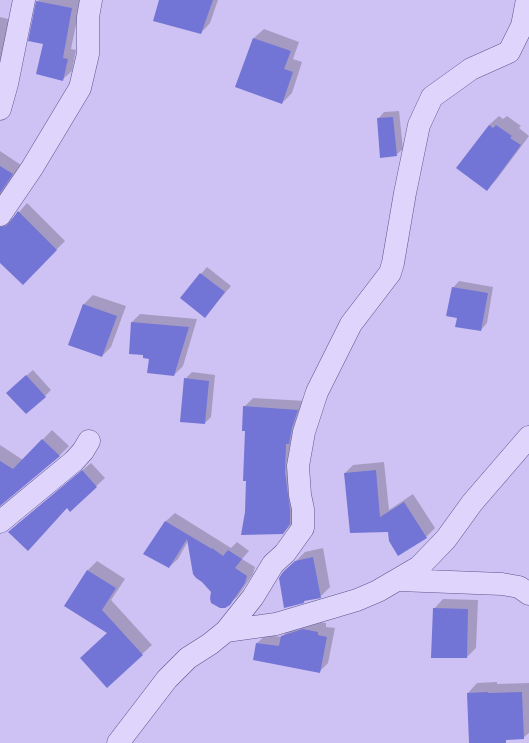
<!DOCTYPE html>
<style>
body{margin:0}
canvas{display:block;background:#cec1f3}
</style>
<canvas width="529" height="743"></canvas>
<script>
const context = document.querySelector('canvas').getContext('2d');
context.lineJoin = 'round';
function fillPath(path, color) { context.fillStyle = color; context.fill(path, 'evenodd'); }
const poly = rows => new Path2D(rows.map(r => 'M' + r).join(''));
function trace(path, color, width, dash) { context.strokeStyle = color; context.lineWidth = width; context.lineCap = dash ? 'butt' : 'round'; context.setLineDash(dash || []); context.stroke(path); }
const shadow = poly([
 [39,0,81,0,71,49,76,50,72,71,63,79,44,43,37,2],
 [160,0,218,0,210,23,201,33],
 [0,17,12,20,0,63],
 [264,29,299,42,293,59,302,62,292,93,282,103,254,38],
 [399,111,403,149,396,155,378,119,384,112],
 [499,116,503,119,507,116,521,126,519,128,529,136,496,180,486,190,489,125],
 [0,151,21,165,0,196],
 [27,203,65,241,23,283,0,261,0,214,8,219,14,218],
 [207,267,231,286,213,307,201,274],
 [459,281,493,287,487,323,481,330,458,317,453,288],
 [93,295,126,306,111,347,102,356,69,345,84,304],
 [140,314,197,319,183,366,174,375,144,354,130,353,132,322],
 [33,370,51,390,45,396,14,386],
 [192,372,215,375,211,417,205,423,185,379],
 [253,398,306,401,299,514,292,524,283,533,246,512,246,430,244,407],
 [52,430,69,446,59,456,0,505,0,445,23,460],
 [384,462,389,510,413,494,435,528,426,537,389,531,345,473,353,465],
 [91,463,105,478,70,510,67,507,9,532],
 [175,513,231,548,237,542,249,551,242,559,255,567,253,574,238,596,229,604,212,592,188,541,178,559,169,567,145,553,166,521],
 [323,548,330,587,320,597,306,599,304,602,291,566,305,552],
 [97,561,125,579,111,600,152,645,107,686,108,633,65,605,88,570],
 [443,599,478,600,476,648,467,657,434,609],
 [313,621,326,623,326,627,335,628,328,663,319,672,257,643,266,635,282,637,291,627],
 [497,682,497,684,529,683,529,733,523,738,470,740,468,693,477,683]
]);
const building = poly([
 [159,0,213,0,201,34,153,21],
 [36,1,72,8,63,58,68,59,63,81,36,74,43,44,28,41],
 [253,38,291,51,284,69,293,72,282,104,235,87],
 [393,117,397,156,380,158,377,118],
 [489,125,493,128,496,125,512,136,510,138,521,145,487,191,456,168],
 [0,166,13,174,0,193],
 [18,211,57,250,23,285,0,263,0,227,6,226,10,222],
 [200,273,225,292,205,318,180,298],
 [452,287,488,293,481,331,455,327,457,318,446,316],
 [83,304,117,316,102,357,68,345],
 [131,322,189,327,174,376,147,373,149,359,143,358,143,355,129,354],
 [26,375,46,397,26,414,6,393],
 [184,378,209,381,205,424,180,422],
 [243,406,298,410,292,428,289,444,286,444,285,472,290,510,290,524,283,534,241,535,245,512,246,481,243,481,245,431,242,431],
 [42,439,60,456,0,506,0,461,13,469],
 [82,470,97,487,70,512,67,508,28,551,8,532],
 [376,470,380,517,404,502,427,538,398,556,389,541,388,532,350,533,344,473],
 [165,521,212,549,212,548,223,556,228,550,242,559,235,568,247,576,245,583,230,605,225,608,220,608,211,603,210,598,211,592,202,582,196,578,193,574,187,539,169,568,143,554],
 [313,557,321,598,304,601,304,603,284,608,279,578,283,572,295,561],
 [87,570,116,588,102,610,143,655,107,688,80,658,107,633,64,606],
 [433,608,468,609,467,658,431,658],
 [303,629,318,632,318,635,327,637,320,673,253,660,256,643,279,646,281,636],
 [488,692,488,693,522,692,524,739,506,740,506,743,469,743,467,693]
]);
const minor = poly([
 [0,109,7,84,24,0],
 [0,215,32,168,80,88,88,54,88,17,91,0],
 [0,522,74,461,83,451,89,441],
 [399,580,502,584,519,587,529,594],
 [226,631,253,597,273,564,285,553,303,528,303,509,300,495,298,466,304,432,317,392,351,324,390,273,393,263,405,193,419,125,432,97,471,69,509,52,522,26,527,0],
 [118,743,167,679,188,658,210,644,226,631,276,624,357,600,378,591,419,567,446,539,472,503,529,437]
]);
fillPath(shadow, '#0003');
fillPath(building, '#7275d5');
trace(minor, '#5b568f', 23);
trace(minor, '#dfd5fc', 22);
</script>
